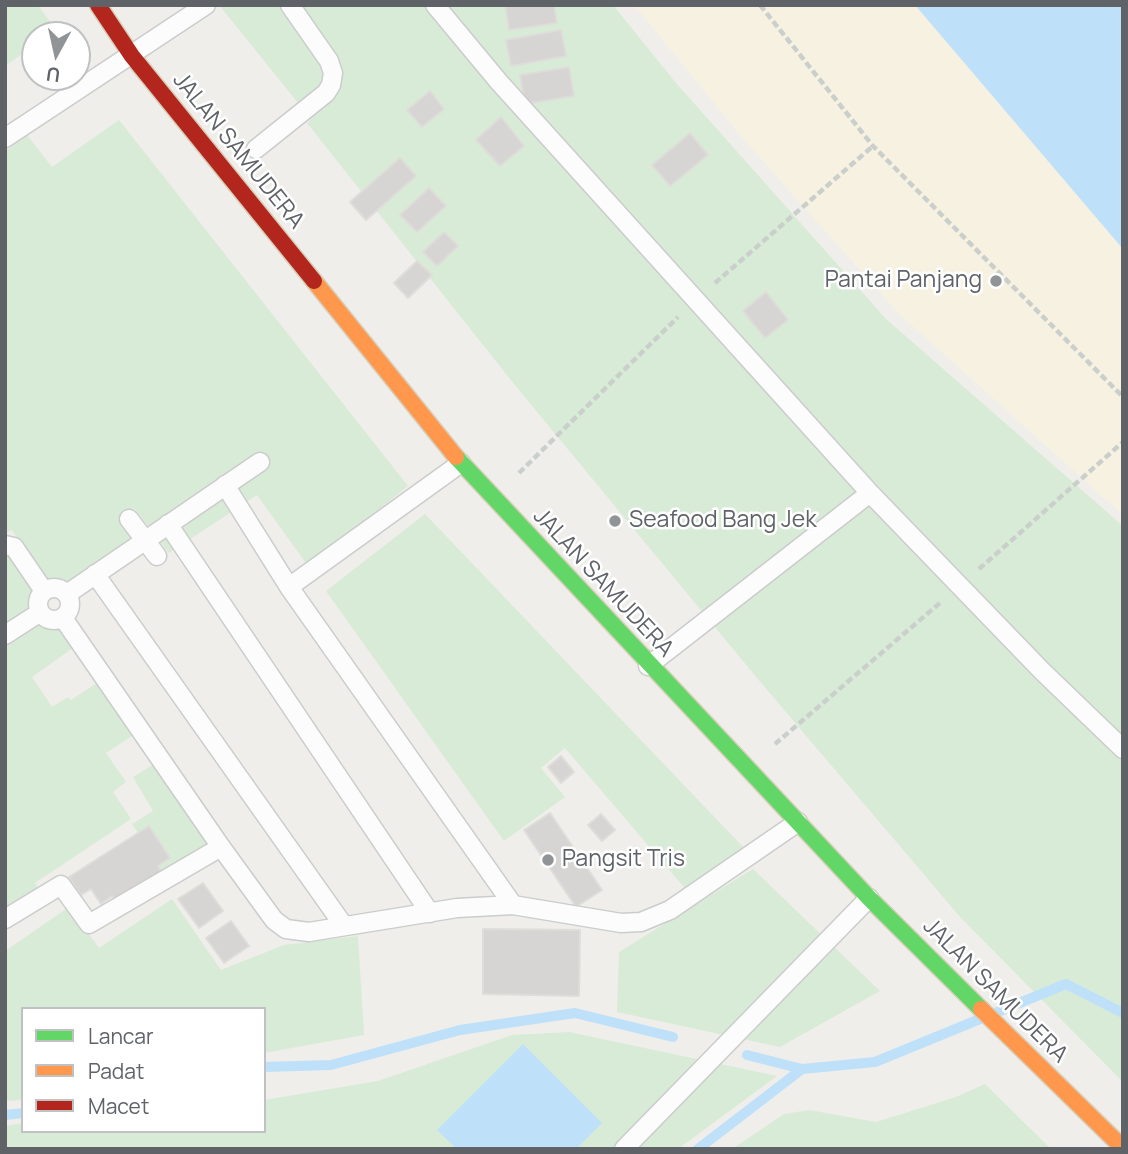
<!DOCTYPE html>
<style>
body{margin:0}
#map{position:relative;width:1128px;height:1154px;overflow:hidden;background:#efeeea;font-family:Manrope,sans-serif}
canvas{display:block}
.frame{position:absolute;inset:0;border:7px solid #5f6368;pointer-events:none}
.legend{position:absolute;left:21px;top:1007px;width:245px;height:126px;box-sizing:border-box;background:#fff;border:2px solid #bfc1c3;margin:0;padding:9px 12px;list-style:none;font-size:21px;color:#5f6368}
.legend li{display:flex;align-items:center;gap:14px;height:35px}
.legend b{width:35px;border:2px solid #bfc1c3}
.north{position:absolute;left:21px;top:21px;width:70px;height:70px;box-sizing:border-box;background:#fff;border:2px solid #bfc1c3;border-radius:50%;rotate:188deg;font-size:19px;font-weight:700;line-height:28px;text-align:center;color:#5f6368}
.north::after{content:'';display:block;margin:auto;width:24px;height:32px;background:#919496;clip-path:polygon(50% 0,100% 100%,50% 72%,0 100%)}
</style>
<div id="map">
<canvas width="1128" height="1154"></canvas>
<div class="frame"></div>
<ul class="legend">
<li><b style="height:9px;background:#63d668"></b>Lancar</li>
<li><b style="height:9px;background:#ff974d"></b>Padat</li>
<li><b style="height:9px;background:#b3261e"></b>Macet</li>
</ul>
<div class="north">U</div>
</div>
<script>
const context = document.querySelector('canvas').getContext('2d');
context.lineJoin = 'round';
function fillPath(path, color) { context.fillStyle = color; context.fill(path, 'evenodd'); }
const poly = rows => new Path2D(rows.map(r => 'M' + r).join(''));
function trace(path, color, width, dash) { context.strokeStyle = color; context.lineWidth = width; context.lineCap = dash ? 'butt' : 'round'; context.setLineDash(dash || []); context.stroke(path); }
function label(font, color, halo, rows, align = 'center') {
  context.font = font + ' Manrope,sans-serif'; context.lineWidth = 5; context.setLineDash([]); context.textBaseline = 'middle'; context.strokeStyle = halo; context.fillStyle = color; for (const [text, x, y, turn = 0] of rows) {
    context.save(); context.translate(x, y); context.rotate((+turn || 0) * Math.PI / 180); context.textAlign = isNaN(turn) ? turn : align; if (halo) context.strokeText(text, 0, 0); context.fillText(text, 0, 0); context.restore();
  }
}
const green = poly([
 [5,5,38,5,56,30,49,35,35,35,35,45,5,66],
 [219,5,613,5,676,83,886,319,1123,526,1123,1082,961,918,757,678,514,384,307,123,311,119],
 [119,120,408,486,308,566,257,495,169,553,134,508,118,519,132,539,67,585,45,581,12,530,5,533,5,151,27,135,52,167],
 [425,514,744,848,688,892,565,748,541,768,565,797,504,841,326,591],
 [7,551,35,589,29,614,5,629],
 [39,621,59,626,73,648,32,677,52,707,68,697,71,700,97,683,132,736,106,753,126,782,113,792,131,819,35,883,46,900,5,928,5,644],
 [154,764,213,853,169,882,158,866,170,858,149,826,138,833,132,824,153,811,133,777],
 [753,869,880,991,780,1047,617,1012,619,952],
 [172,899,221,970,284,945,358,936,364,1035,264,1053,264,1009,23,1009,23,1100,5,1101,5,951,69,907,99,948],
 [569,1032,777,1076,678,1149,5,1149,5,1126,23,1123,23,1131,264,1131,264,1100,378,1081,512,1035],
 [985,1084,1051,1149,732,1149,784,1114,809,1110,876,1122,956,1097]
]);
const sand = poly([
 [634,5,915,5,1123,249,1123,515,899,314,744,140]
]);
const water = poly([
 [916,5,1123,5,1123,249,915,5],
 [523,1044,602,1123,576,1149,457,1149,437,1130]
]);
const stream = poly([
 [995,1013,1066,984,1123,1013],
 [747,1055,802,1069,875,1062,980,1019],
 [264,1067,331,1065,460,1030,575,1013,673,1037],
 [5,1115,23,1113],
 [698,1149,802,1069]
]);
const building = poly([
 [505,5,554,5,557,23,509,30,505,5],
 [561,30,566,56,511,66,506,40,561,30],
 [569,67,574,96,525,104,520,75,569,67],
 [430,91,444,109,422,127,407,110,430,91],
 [501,117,524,146,500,166,476,140,501,117],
 [690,133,708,155,670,186,652,165,690,133],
 [400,158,416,176,366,220,350,202,400,158],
 [429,188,446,206,417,232,400,215,429,188],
 [444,232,458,246,437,266,423,252,444,232],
 [417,261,432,275,408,298,394,283,417,261],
 [766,292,788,320,765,338,743,311,766,292],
 [561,756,574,772,561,783,548,767,561,756],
 [550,813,602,890,576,907,524,830,550,813],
 [601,814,615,830,602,841,588,825,601,814],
 [149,826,170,858,158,866,165,877,119,907,112,896,101,904,91,889,81,895,69,877,149,826],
 [203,883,223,911,199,928,178,899,203,883],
 [231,921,249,946,224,963,206,938,231,921],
 [483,929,580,930,579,996,483,994,483,929]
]);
const path = poly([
 [760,5,873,146,1123,397],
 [715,283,873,146],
 [519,473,678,317],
 [979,569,1123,442],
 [775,744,941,602]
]);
const lane = poly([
 [435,5,499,82,870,493,1042,671,1123,749],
 [5,138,206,5],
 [256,149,326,93,331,85,333,73,329,61,290,5],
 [225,485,289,587,513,905],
 [129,519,157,556],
 [168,524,430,913],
 [5,545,14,547,44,591],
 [95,574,344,926],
 [289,587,461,463],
 '38 604a16 16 0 1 1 32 0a16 16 0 1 1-32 0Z',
 [67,594,260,462],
 [63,618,221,847,274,920,286,929,309,932,457,908,513,905,621,923,641,922,670,910,798,822],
 [5,635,39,613],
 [648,666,870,493],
 [5,919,61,885,89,924,221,847],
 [624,1149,869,898]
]);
const fast = poly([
 [456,457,869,898,981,1009]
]);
const slow = poly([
 [314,281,456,457],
 [981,1009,1123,1148]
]);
const jam = poly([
 [98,5,132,56,314,281]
]);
const markers = [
 [996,281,7,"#919496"],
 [615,521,7,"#919496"],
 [548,860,7,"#919496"]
];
const streetNames = [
 ["JALAN SAMUDERA",238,151,51],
 ["JALAN SAMUDERA",603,583,47],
 ["JALAN SAMUDERA",995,991,45]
];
const poiNames = [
 ["Pantai Panjang",982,281,"right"],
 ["Seafood Bang Jek",629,521],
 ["Pangsit Tris",562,860]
];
fillPath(green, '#d8ebd6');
fillPath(sand, '#f6f1e1');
fillPath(water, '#bfe0f9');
trace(stream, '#bfe0f9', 10);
fillPath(building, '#d6d5d3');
trace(building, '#deddd9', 2);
trace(lane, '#cbcccc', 21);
trace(fast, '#d7ceb8', 19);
trace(slow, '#d7ceb8', 19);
trace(jam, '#d7ceb8', 19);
trace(path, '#cacfcc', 4.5, [7, 3.5]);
trace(lane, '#fdfcfc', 18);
trace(fast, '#63d668', 16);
trace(slow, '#ff974d', 16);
trace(jam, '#b3261e', 16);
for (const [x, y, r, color] of markers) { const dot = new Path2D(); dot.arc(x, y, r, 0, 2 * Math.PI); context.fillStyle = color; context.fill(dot); trace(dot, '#fff', 2.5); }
label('23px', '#5f6368', '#fff', streetNames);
label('23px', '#5f6368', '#fff', poiNames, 'left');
</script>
